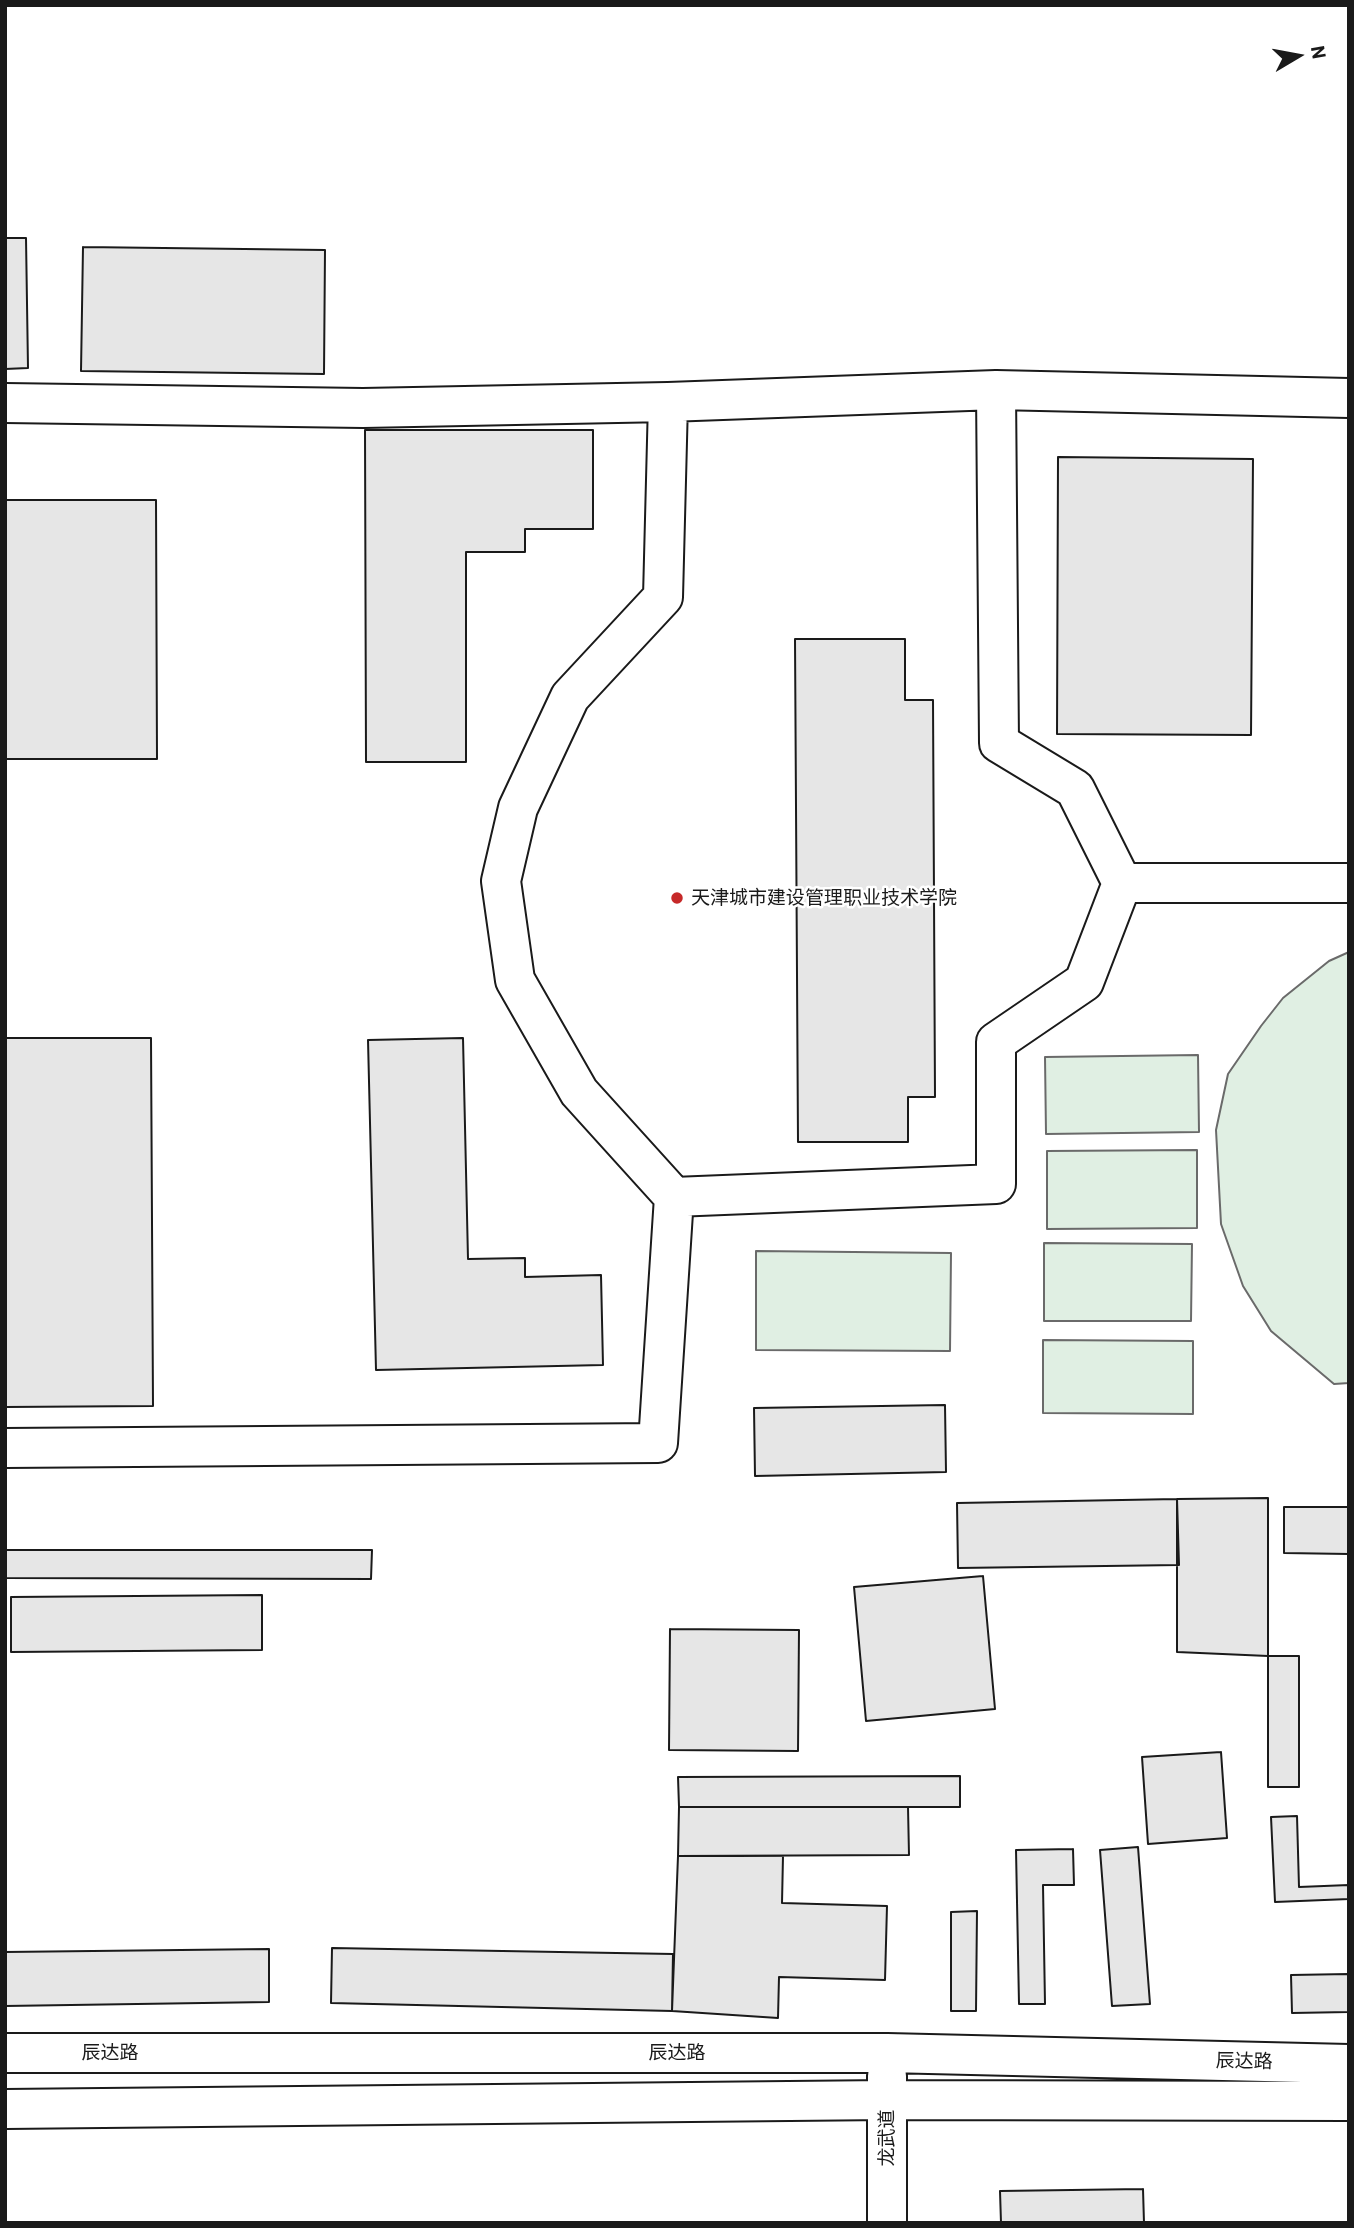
<!DOCTYPE html>
<meta charset="utf-8">
<style>
body{margin:0}
#map{position:relative;width:1354px;height:2228px;overflow:hidden;background:#fff;font-family:Barlow,sans-serif}
canvas{display:block}
.frame{position:absolute;inset:0;border:7px solid #1a1a1a;pointer-events:none}
.north{position:absolute;left:1263px;top:21px;width:70px;height:70px;-webkit-text-stroke:5px #fff;paint-order:stroke;rotate:80deg;font-size:19px;font-weight:700;line-height:28px;text-align:center;color:#1a1a1a}
.north::after{content:'';display:block;margin:auto;width:24px;height:32px;background:#1a1a1a;clip-path:polygon(50% 0,100% 100%,50% 72%,0 100%)}
</style>
<div id="map">
<canvas width="1354" height="2228"></canvas>
<div class="frame"></div>
<div class="north">N</div>
</div>
<script>
const context = document.querySelector('canvas').getContext('2d');
context.lineJoin = 'round';
function fillPath(path, color) { context.fillStyle = color; context.fill(path, 'evenodd'); }
const poly = rows => new Path2D(rows.map(r => 'M' + r).join(''));
function trace(path, color, width, dash) { context.strokeStyle = color; context.lineWidth = width; context.lineCap = dash ? 'butt' : 'round'; context.setLineDash(dash || []); context.stroke(path); }
function label(font, color, halo, rows, align = 'center') {
  context.font = font + ' Barlow,"Noto Sans SC",sans-serif'; context.lineWidth = 5; context.setLineDash([]); context.textBaseline = 'middle'; context.strokeStyle = halo; context.fillStyle = color; for (const [text, x, y, turn = 0] of rows) {
    context.save(); context.translate(x, y); context.rotate((+turn || 0) * Math.PI / 180); context.textAlign = isNaN(turn) ? turn : align; if (halo) context.strokeText(text, 0, 0); context.fillText(text, 0, 0); context.restore();
  }
}
const green = poly([
 [1349,952,1349,1383,1334,1384,1271,1331,1243,1286,1221,1224,1216,1130,1228,1074,1261,1026,1283,998,1329,961,1349,952],
 [1198,1055,1199,1132,1046,1134,1045,1057,1198,1055],
 [1197,1150,1197,1228,1047,1229,1047,1151,1197,1150],
 [1044,1243,1192,1244,1191,1321,1044,1321,1044,1243],
 [756,1251,951,1253,950,1351,756,1350,756,1251],
 [1043,1340,1193,1341,1193,1414,1043,1413,1043,1340]
]);
const building = poly([
 [5,238,26,238,28,368,5,369,5,238],
 [83,247,325,250,324,374,81,371,83,247],
 [365,430,593,430,593,529,525,529,525,552,466,552,466,762,366,762,365,430],
 [1058,457,1253,459,1251,735,1057,734,1058,457],
 [5,500,156,500,157,759,5,759,5,500],
 [795,639,905,639,905,700,933,700,935,1097,908,1097,908,1142,798,1142,795,639],
 [5,1038,151,1038,153,1406,5,1407,5,1038],
 [463,1038,468,1259,525,1258,525,1277,601,1275,603,1365,376,1370,368,1040,463,1038],
 [945,1405,946,1472,755,1476,754,1408,945,1405],
 [1268,1498,1268,1656,1177,1652,1177,1499,1268,1498],
 [1177,1499,1179,1565,958,1568,957,1503,1177,1499],
 [1284,1507,1349,1507,1349,1554,1284,1553,1284,1507],
 [5,1550,372,1550,371,1579,5,1578,5,1550],
 [983,1576,995,1709,866,1721,854,1587,983,1576],
 [262,1595,262,1650,11,1652,11,1597,262,1595],
 [670,1629,799,1630,798,1751,669,1750,670,1629],
 [1268,1656,1299,1656,1299,1787,1268,1787,1268,1656],
 [1221,1752,1227,1838,1148,1844,1142,1757,1221,1752],
 [960,1776,960,1807,679,1807,678,1777,960,1776],
 [679,1807,908,1807,909,1855,678,1856,679,1807],
 [1297,1816,1299,1887,1349,1885,1349,1899,1275,1902,1271,1817,1297,1816],
 [1138,1847,1150,2004,1112,2006,1100,1850,1138,1847],
 [1073,1849,1074,1885,1043,1885,1045,2004,1019,2004,1016,1850,1073,1849],
 [678,1856,783,1856,782,1903,887,1906,885,1980,779,1977,778,2018,672,2011,678,1856],
 [977,1911,976,2011,951,2011,951,1912,977,1911],
 [332,1948,673,1954,672,2011,331,2003,332,1948],
 [269,1949,269,2002,5,2006,5,1952,269,1949],
 [1349,1974,1349,2012,1292,2013,1291,1975,1349,1974],
 [1143,2189,1144,2223,1001,2223,1000,2191,1143,2189]
]);
const minor = poly([
 [668,402,663,597,570,697,518,808,501,881,515,980,579,1092,674,1197,996,1184,996,1042,1084,982,1122,883,1075,789,999,743,996,390],
 [5,403,363,408,668,402,996,390,1349,398],
 [1122,883,1349,883],
 [5,1448,658,1443,674,1197],
 [5,2053,887,2053,1349,2064],
 [5,2109,887,2100,1349,2101],
 [887,2223,887,2076]
]);
const markers = [
 [677,898,7,"#c62828"]
];
const poiNames = [
 ["天津城市建设管理职业技术学院",691,898]
];
const streetNames = [
 ["辰达路",110,2053],
 ["辰达路",677,2053],
 ["辰达路",1244,2061,1],
 ["龙武道",887,2138,-90]
];
fillPath(green, '#e0efe3');
trace(green, '#6a6a6a', 2);
fillPath(building, '#e6e6e6');
trace(building, '#1a1a1a', 2);
trace(minor, '#1a1a1a', 42);
trace(minor, '#fff', 38);
for (const [x, y, r, color] of markers) { const dot = new Path2D(); dot.arc(x, y, r, 0, 2 * Math.PI); context.fillStyle = color; context.fill(dot); trace(dot, '#fff', 2.5); }
label('19px', '#1a1a1a', '#fff', poiNames, 'left');
label('19px', '#1a1a1a', '#fff', streetNames);
</script>
